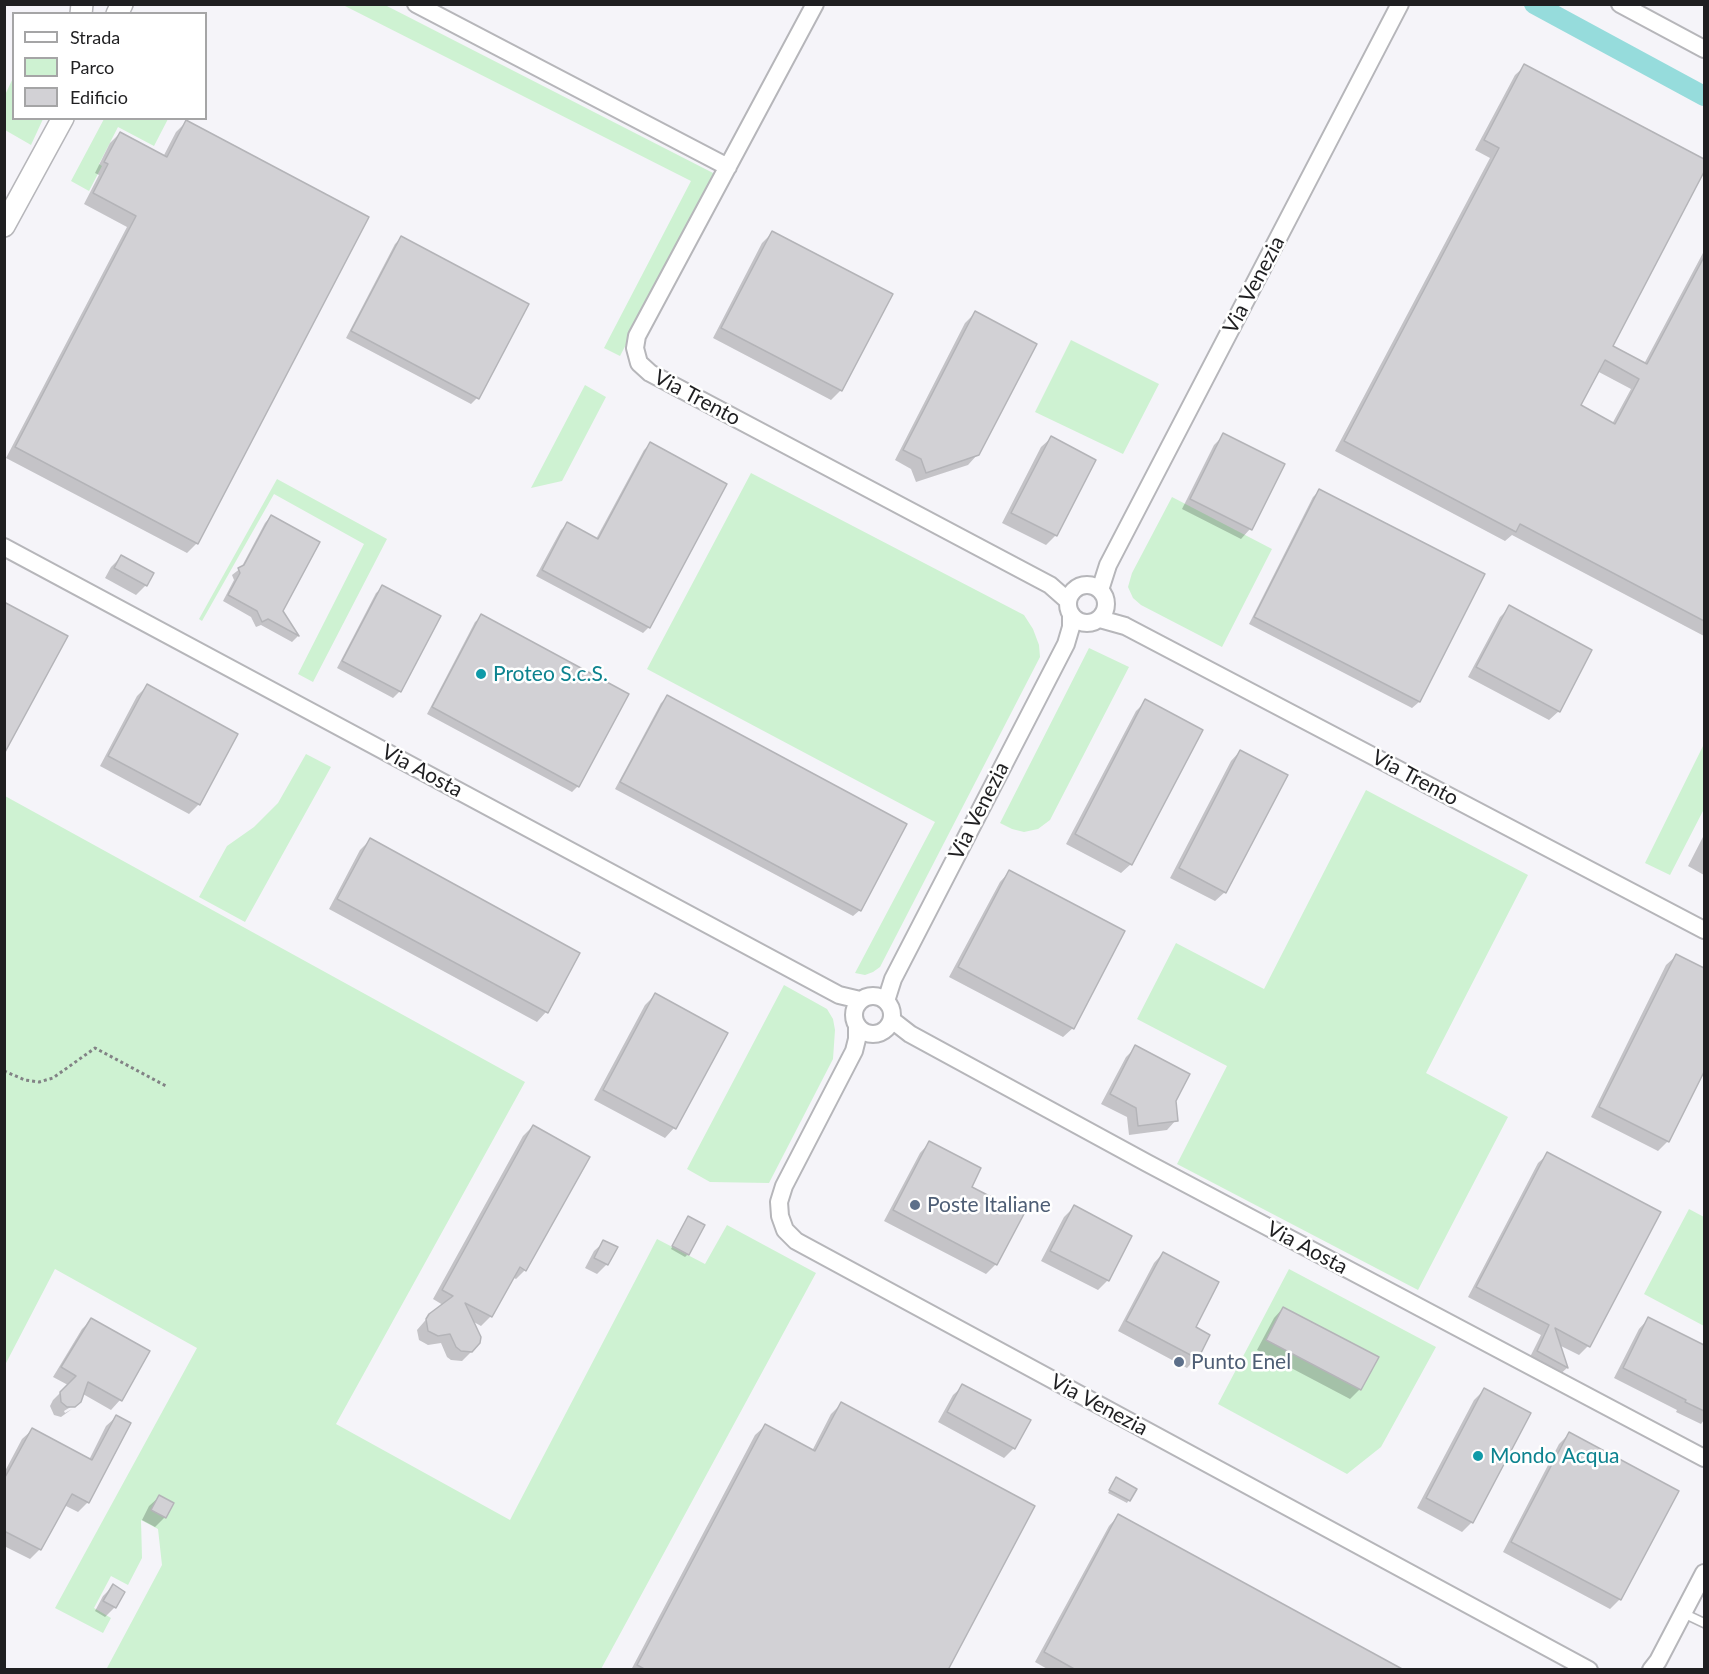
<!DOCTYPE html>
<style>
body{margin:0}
#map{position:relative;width:1709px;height:1674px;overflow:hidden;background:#f5f4f9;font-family:Lato,sans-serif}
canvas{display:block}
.frame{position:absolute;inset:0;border:6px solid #1f1f21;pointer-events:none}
.legend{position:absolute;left:12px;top:12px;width:195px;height:108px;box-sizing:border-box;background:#fff;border:2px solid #a5a5a6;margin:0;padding:8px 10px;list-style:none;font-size:18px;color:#1f1f21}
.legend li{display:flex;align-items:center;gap:12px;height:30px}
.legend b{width:30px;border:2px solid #a5a5a6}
</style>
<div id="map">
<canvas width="1709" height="1674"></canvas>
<div class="frame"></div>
<ul class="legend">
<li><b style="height:8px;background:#fff"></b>Strada</li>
<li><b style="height:16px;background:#cef2d2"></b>Parco</li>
<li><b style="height:16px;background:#d2d1d5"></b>Edificio</li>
</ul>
</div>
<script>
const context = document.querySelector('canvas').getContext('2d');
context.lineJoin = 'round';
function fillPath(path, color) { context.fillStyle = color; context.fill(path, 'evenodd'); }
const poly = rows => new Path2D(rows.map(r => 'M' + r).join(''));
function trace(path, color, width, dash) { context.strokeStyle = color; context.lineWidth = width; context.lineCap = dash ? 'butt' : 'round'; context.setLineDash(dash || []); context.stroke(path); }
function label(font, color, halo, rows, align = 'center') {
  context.font = font + ' Lato,sans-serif'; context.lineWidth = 5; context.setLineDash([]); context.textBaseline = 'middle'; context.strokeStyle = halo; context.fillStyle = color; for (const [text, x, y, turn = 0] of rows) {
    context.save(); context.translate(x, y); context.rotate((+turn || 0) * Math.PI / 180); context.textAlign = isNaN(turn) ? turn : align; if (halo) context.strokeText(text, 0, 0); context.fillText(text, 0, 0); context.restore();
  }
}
const green = poly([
 [343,5,385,5,715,174,620,356,604,348,691,181],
 [13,78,14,118,43,119,31,145,5,130,5,95],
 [104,119,168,119,154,146,118,127,99,164,102,166,89,191,71,181],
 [1071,340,1159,384,1123,454,1035,412],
 [585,385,606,397,562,481,531,488],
 [751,473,1024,615,1033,629,1039,645,1040,657,880,967,873,972,865,975,855,973,935,822,647,669],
 [277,479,387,539,313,682,298,674,364,544,274,494,202,621,199,619],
 [1172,497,1272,549,1222,647,1141,605,1133,598,1128,587,1132,573],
 [1089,648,1129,667,1050,820,1038,829,1024,832,1012,829,1000,823],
 [1704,744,1704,809,1670,875,1645,863],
 [306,754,331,767,245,922,199,897,227,846,254,827,278,803],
 [1366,790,1528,875,1426,1073,1508,1117,1418,1290,1177,1164,1227,1066,1137,1019,1176,943,1264,989],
 [5,796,525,1082,336,1424,510,1520,657,1239,705,1264,727,1225,816,1273,601,1669,110,1669,107,1668,162,1565,158,1529,141,1520,142,1558,128,1585,111,1576,94,1608,111,1618,103,1633,55,1608,197,1348,55,1269,5,1365],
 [784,985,827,1009,833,1019,835,1030,833,1059,769,1183,710,1182,687,1169],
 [1689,1209,1704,1217,1704,1326,1644,1294],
 [1289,1269,1436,1347,1381,1447,1347,1474,1218,1404]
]);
const shadow = poly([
 [1525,66,1704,161,1704,168,1611,346,1644,364,1704,251,1704,636,1512,535,1505,541,1335,451,1490,158,1475,150,1515,75],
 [1597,371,1631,389,1612,424,1579,406],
 [186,122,197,543,187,553,6,458,127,227,84,204,99,175,95,173,110,143,120,133,163,157,176,132],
 [772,233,841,390,831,400,713,338,762,243],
 [401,238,477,398,471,404,346,338,395,244],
 [975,313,978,454,968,465,916,482,911,469,895,460,965,323],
 [1224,435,1283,465,1250,529,1241,539,1182,509,1214,445],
 [1051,438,1056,535,1046,545,1002,523,1041,447],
 [650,444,649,627,643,633,536,576,561,530,567,524,596,539,644,450],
 [1319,491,1483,575,1419,702,1412,708,1249,624,1313,497],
 [271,516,281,611,298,636,292,642,261,625,256,627,251,617,223,601,234,580,232,575,241,568,265,523],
 [121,557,146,585,136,595,105,578,111,567],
 [383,587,439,616,400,691,393,698,337,668,376,593],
 [1510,607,1559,711,1549,720,1468,677,1500,617],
 [482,616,578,786,572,792,427,714,475,622],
 [147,686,236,734,199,804,189,814,100,766,137,696],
 [667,697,860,910,853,916,615,789,661,703],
 [1146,701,1131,864,1121,873,1066,844,1136,711],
 [1240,751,1225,892,1215,901,1170,878,1231,761],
 [1704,835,1704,875,1688,866],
 [370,840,578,953,546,1012,537,1022,329,909,360,850],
 [1009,872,1073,1028,1063,1037,949,977,1000,882],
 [1676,956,1704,970,1704,1068,1668,1141,1658,1151,1591,1117,1666,965],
 [655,995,726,1033,674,1128,665,1138,594,1100,645,1005],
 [1136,1047,1174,1101,1176,1120,1167,1130,1129,1135,1127,1117,1101,1104,1126,1057],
 [533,1126,525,1270,516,1279,512,1277,491,1316,481,1326,472,1321,476,1347,462,1361,451,1360,447,1357,441,1343,428,1345,419,1340,417,1330,430,1315,443,1305,433,1299,523,1136],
 [929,1143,970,1187,1022,1215,996,1264,986,1274,884,1221,920,1153],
 [1548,1154,1588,1346,1579,1355,1559,1345,1567,1368,1557,1377,1528,1361,1541,1335,1468,1297,1538,1163],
 [1074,1207,1130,1237,1107,1281,1098,1290,1041,1261,1064,1217],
 [688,1218,688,1254,685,1257,671,1249],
 [604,1242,607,1264,597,1274,585,1268,594,1251],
 [1163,1253,1193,1328,1208,1335,1196,1358,1187,1368,1118,1331,1154,1263],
 [1283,1308,1377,1358,1360,1389,1350,1399,1257,1350,1274,1318],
 [1648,1319,1704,1347,1704,1420,1701,1424,1676,1412,1677,1410,1614,1378,1639,1329],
 [91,1320,148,1352,120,1400,111,1410,83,1394,80,1401,74,1407,74,1405,64,1411,65,1413,72,1409,61,1417,54,1415,50,1406,53,1400,68,1385,53,1377,82,1329],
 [963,1386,1014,1448,1004,1458,938,1422,953,1395],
 [1484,1390,1472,1522,1462,1532,1417,1508,1474,1400],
 [841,1404,946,1670,631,1670,755,1435,765,1426,812,1451,831,1414],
 [116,1417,88,1502,78,1512,64,1505,40,1549,30,1559,4,1546,4,1473,22,1439,32,1430,89,1460,106,1426],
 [1569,1434,1677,1491,1620,1599,1610,1609,1503,1552,1559,1444],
 [1114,1482,1135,1489,1127,1503,1108,1493],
 [159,1497,165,1517,155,1527,142,1520,149,1506],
 [1118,1516,1401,1670,1049,1670,1035,1662,1109,1526],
 [113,1586,115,1607,105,1617,95,1611,103,1596]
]);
const canal = poly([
 [1534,4,1704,96]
]);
const building = poly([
 [1524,64,1704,159,1704,172,1613,346,1647,364,1704,257,1704,621,1520,524,1516,532,1344,441,1499,148,1484,140,1524,64],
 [1605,360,1639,379,1615,424,1581,405,1605,360],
 [186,120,369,217,198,544,15,447,136,216,93,193,108,164,104,162,120,132,167,157,186,120],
 [772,231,893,294,842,391,721,328,772,231],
 [401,236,529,304,479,399,351,331,401,236],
 [975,311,1037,344,979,455,926,473,921,459,903,450,975,311],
 [1223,433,1285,464,1252,530,1190,499,1223,433],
 [1051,436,1096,460,1057,536,1011,513,1051,436],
 [650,442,727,484,650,628,542,570,567,522,598,539,650,442],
 [1319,489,1485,574,1420,702,1254,617,1319,489],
 [271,515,320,542,283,611,299,636,268,619,262,622,257,611,228,595,240,573,238,568,244,565,271,515],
 [121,555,154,573,147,586,114,568,121,555],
 [382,585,441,616,401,692,342,661,382,585],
 [4,602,68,636,4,754,4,602],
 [1509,605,1592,650,1560,712,1476,667,1509,605],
 [481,614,629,694,579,787,432,707,481,614],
 [147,684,238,734,200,805,108,756,147,684],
 [667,695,907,824,861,911,620,782,667,695],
 [1145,699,1203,730,1132,865,1075,834,1145,699],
 [1240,750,1288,775,1226,893,1179,868,1240,750],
 [370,838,580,953,548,1013,337,899,370,838],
 [1009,870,1125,931,1074,1029,958,967,1009,870],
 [1676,954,1704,968,1704,1072,1669,1142,1599,1107,1676,954],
 [655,993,728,1033,676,1129,603,1090,655,993],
 [1135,1045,1190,1074,1176,1101,1178,1121,1138,1126,1136,1108,1110,1094,1135,1045],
 [533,1125,590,1157,526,1271,520,1267,492,1317,465,1303,481,1337,480,1343,472,1352,461,1351,456,1347,450,1334,438,1336,428,1331,426,1319,429,1314,453,1296,442,1290,533,1125],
 [929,1141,981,1168,972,1187,1024,1214,997,1265,893,1210,929,1141],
 [1547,1152,1661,1212,1590,1347,1555,1328,1568,1368,1537,1351,1549,1325,1476,1287,1547,1152],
 [1074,1205,1132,1236,1109,1281,1050,1251,1074,1205],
 [688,1216,705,1225,689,1255,672,1246,688,1216],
 [603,1240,618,1247,608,1265,594,1258,603,1240],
 [1163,1252,1219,1282,1196,1327,1210,1335,1198,1359,1126,1321,1163,1252],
 [1283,1307,1379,1357,1361,1390,1266,1340,1283,1307],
 [1648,1317,1704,1345,1704,1411,1685,1402,1686,1400,1623,1368,1648,1317],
 [91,1318,150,1351,122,1401,88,1382,81,1402,75,1407,67,1407,61,1402,60,1392,76,1376,61,1367,91,1318],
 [962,1384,1031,1420,1015,1449,947,1412,962,1384],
 [1484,1388,1531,1413,1473,1523,1426,1498,1484,1388],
 [841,1402,1035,1506,948,1670,646,1670,637,1665,765,1424,815,1451,841,1402],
 [116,1415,131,1423,89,1503,72,1494,41,1550,4,1531,4,1479,32,1428,92,1460,116,1415],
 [1569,1432,1679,1491,1621,1600,1511,1542,1569,1432],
 [1116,1477,1137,1489,1130,1501,1109,1490,1116,1477],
 [159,1495,174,1503,166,1518,151,1510,159,1495],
 [1118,1514,1404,1670,1076,1670,1044,1652,1118,1514],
 [113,1584,125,1592,116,1608,103,1601,113,1584]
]);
const path = poly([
 [4,1071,25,1080,39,1082,53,1078,95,1048,166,1086]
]);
const service = poly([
 [1683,1613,1704,1623]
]);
const minor = poly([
 [416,4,728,167],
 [815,4,637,336,635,348,639,363,650,373,1050,585,1067,600],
 [1620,4,1704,49],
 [4,547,839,995,860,1000],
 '1068 604a19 19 0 1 1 38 0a19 19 0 1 1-38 0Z',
 [1100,590,1108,565,1400,4],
 [1100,619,1125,626,1704,930],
 '854 1015a19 19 0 1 1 38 0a19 19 0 1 1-38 0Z',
 [886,1001,893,979,1066,644,1071,627,1071,616],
 [892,1020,910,1034,1147,1163,1704,1458],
 [857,1027,857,1039,854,1051,784,1186,779,1202,780,1216,785,1230,796,1241,1589,1670],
 [1651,1670,1658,1661,1704,1573]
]);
const tertiary = poly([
 [81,14,82,4],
 [117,14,122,4],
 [4,226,63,118]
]);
const markers = [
 [481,674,6,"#0f9aa8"],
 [915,1205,6,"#5c6f8a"],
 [1179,1362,6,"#5c6f8a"],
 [1478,1456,6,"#0f9aa8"]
];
const streetNames = [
 ["Via Venezia",1254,285,-62],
 ["Via Trento",697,398,28],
 ["Via Aosta",422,771,28],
 ["Via Trento",1415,778,28],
 ["Via Venezia",979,811,-63],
 ["Via Aosta",1307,1248,28],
 ["Via Venezia",1099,1405,28]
];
const cultureNames = [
 ["Proteo S.c.S.",493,674],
 ["Mondo Acqua",1490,1456]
];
const serviceNames = [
 ["Poste Italiane",927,1205],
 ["Punto Enel",1191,1362]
];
fillPath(green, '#cef2d2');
fillPath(shadow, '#0003');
trace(canal, '#96dcdc', 20);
fillPath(building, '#d2d1d5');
trace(building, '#b4b4b8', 1.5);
trace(service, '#b6b6ba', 11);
trace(minor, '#b6b6ba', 20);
trace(tertiary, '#b6b6ba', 24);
trace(path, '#828285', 3, [3, 3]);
trace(service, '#fff', 8);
trace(minor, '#fff', 16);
trace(tertiary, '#fff', 21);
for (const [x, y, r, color] of markers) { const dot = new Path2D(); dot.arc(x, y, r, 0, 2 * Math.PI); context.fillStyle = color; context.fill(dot); trace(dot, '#fff', 2); }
label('21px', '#1f1f21', '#fff', streetNames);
label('21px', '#0d838f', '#fff', cultureNames, 'left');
label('21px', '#4e5e75', '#fff', serviceNames, 'left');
</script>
